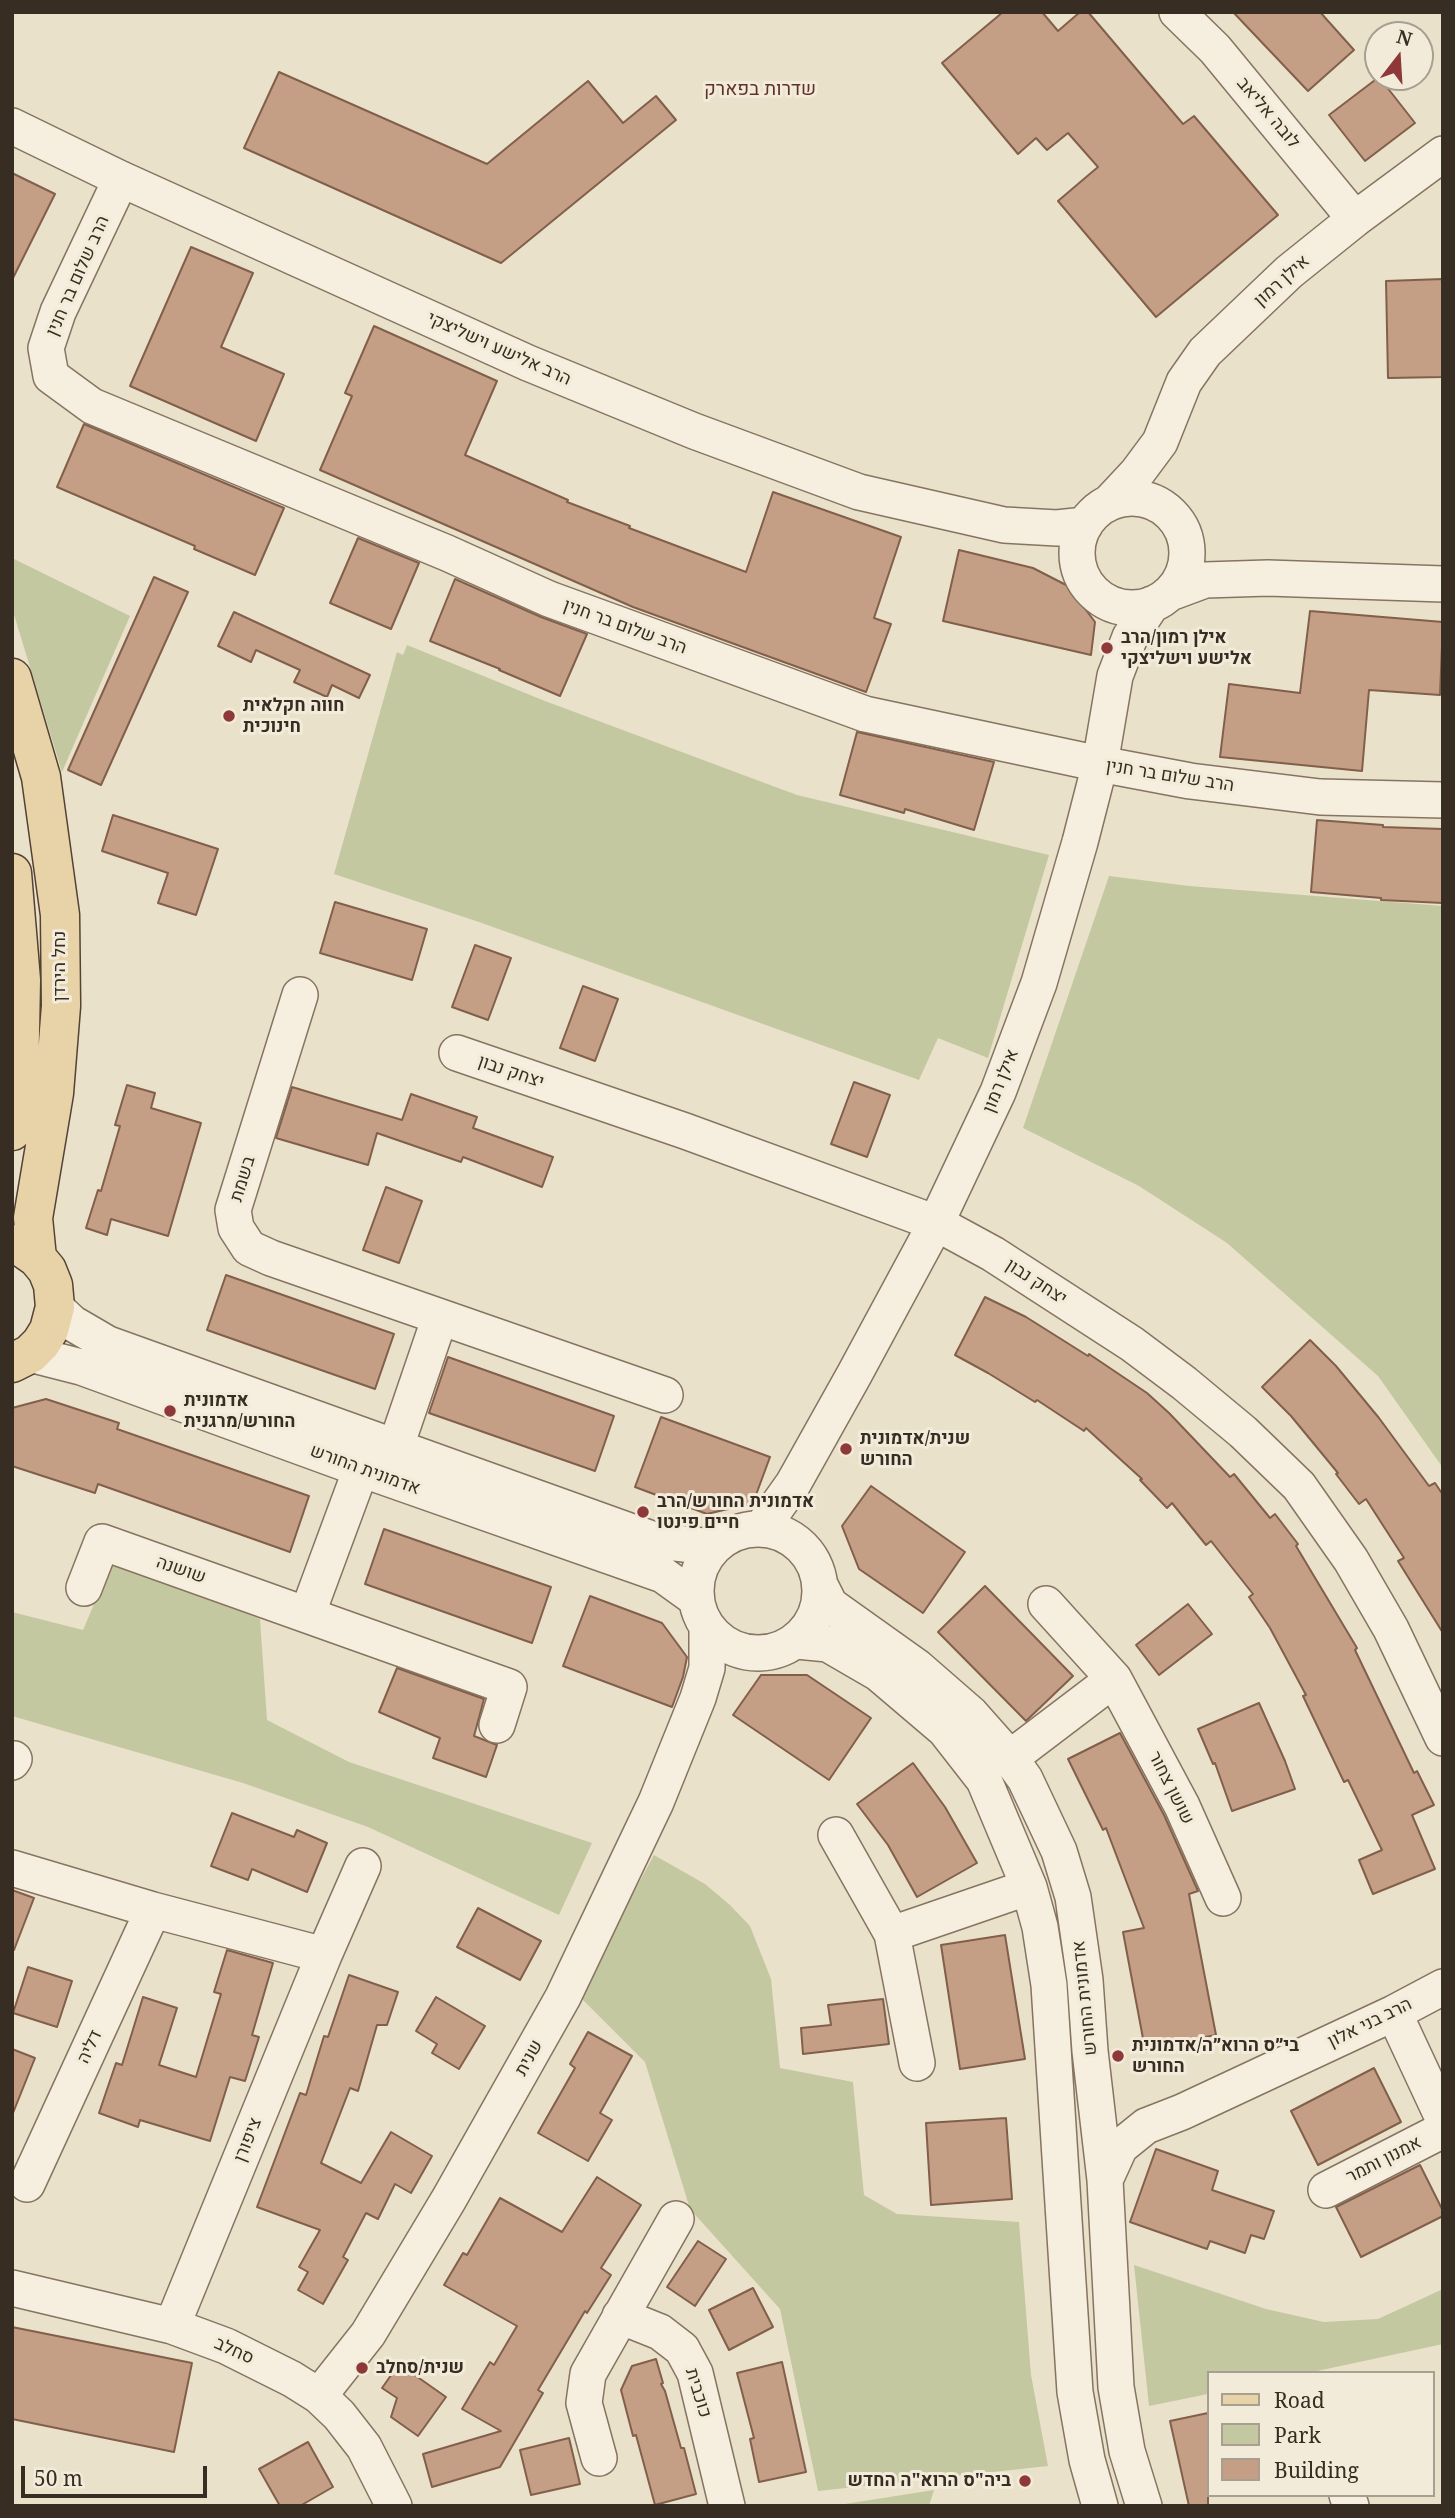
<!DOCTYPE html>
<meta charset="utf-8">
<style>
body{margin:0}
#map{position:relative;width:1455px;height:2518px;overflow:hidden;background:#eae1cb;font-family:"Noto Serif",serif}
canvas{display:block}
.frame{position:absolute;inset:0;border:14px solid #382d23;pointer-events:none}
.legend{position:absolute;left:1207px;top:2371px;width:228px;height:126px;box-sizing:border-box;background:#f3ebda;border:2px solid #a89f91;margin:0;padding:9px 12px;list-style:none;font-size:21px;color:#382d23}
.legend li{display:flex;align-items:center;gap:14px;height:35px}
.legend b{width:35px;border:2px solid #a89f91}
.north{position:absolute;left:1364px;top:21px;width:70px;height:70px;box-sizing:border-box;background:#f3ebda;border:2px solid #a89f91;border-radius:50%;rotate:17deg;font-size:19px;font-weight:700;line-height:28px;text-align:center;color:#382d23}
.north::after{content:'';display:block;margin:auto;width:24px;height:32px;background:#8e3839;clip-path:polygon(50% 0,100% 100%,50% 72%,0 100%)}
.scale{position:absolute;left:21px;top:2466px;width:186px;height:32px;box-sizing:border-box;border:4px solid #382d23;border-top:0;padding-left:9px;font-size:21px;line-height:24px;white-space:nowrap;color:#382d23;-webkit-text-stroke:5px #f3ebda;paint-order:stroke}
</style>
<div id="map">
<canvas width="1455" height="2518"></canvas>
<div class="frame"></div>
<ul class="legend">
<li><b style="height:9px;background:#e8d3a8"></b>Road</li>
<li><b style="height:19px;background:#c4c8a0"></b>Park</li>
<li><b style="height:19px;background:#c49f86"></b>Building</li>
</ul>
<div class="north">N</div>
<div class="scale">50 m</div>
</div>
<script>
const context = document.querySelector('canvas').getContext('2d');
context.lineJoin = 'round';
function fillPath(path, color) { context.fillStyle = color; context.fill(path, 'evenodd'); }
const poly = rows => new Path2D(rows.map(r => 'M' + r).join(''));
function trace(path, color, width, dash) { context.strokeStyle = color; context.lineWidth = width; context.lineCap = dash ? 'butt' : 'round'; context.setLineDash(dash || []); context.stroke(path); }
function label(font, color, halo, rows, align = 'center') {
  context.font = font + ' "Noto Serif",Heebo,serif'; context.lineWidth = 6; context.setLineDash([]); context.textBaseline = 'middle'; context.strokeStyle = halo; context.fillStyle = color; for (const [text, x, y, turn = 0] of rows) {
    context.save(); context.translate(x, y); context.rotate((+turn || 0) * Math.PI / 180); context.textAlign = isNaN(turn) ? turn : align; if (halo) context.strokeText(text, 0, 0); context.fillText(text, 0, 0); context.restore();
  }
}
const green = poly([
 [12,558,130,616,62,772,12,608],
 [407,645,545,701,797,795,1049,855,988,1058,938,1038,919,1080,479,922,334,874,397,652,403,655],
 [1109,876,1189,886,1443,906,1443,1468,1378,1376,1227,1243,1139,1186,1023,1128],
 [114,1557,260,1619,267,1720,349,1762,592,1843,559,1915,368,1827,243,1783,12,1716,12,1612,83,1630],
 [654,1855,705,1884,730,1905,750,1926,771,1979,780,2068,853,2082,864,2195,897,2214,1019,2222,1031,2375,1048,2466,818,2491,780,2309,690,2209,645,2062,578,1995],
 [1134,2265,1266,2309,1324,2322,1378,2319,1443,2289,1443,2344,1308,2373,1208,2373,1208,2394,1149,2406],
 [934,2490,929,2506,832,2506]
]);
const building = poly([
 [1003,12,1042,12,1058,31,1080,12,1088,12,1183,124,1194,116,1278,215,1156,317,1058,201,1098,167,1068,133,1047,150,1036,138,1018,154,942,63,1003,12],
 [1233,12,1320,12,1354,50,1308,91,1233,12],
 [279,72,487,164,588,81,623,123,656,96,676,120,501,263,244,148,279,72],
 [1379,77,1415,123,1365,161,1329,115,1379,77],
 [12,173,55,194,12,280,12,173],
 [191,247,253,273,221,347,284,374,256,441,130,386,191,247],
 [1443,279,1443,377,1388,378,1386,281,1443,279],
 [374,326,497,381,465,455,568,500,567,502,630,526,629,528,746,572,773,492,901,537,874,618,891,624,866,692,633,607,320,470,352,396,345,393,374,326],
 [84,424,284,508,255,575,194,549,195,546,57,487,84,424],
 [358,538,419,563,391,629,330,603,358,538],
 [959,550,1033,568,1068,586,1095,622,1091,655,943,621,959,550],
 [154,577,188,592,101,785,68,770,154,577],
 [455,579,541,617,587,634,560,696,499,670,500,669,430,641,455,579],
 [1310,611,1443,622,1440,695,1369,690,1362,771,1220,757,1229,684,1300,693,1310,611],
 [234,612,370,675,359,698,332,685,327,697,294,682,300,670,256,650,251,662,218,646,234,612],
 [857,732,994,762,974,830,905,809,904,813,840,795,857,732],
 [113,815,218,849,196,915,158,903,168,873,102,851,113,815],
 [1317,820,1383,825,1383,827,1443,829,1443,903,1381,900,1381,898,1311,892,1317,820],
 [335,902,427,929,412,980,320,953,335,902],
 [475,945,511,958,488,1020,452,1007,475,945],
 [583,986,618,999,595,1061,560,1048,583,986],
 [854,1082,890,1095,867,1157,831,1144,854,1082],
 [127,1085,155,1093,151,1108,201,1123,168,1236,111,1219,107,1235,86,1228,98,1190,101,1191,120,1126,115,1125,127,1085],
 [292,1087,402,1120,411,1094,477,1117,473,1128,553,1157,542,1187,463,1157,461,1162,377,1133,368,1165,276,1138,292,1087],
 [386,1187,422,1201,399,1263,363,1250,386,1187],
 [226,1275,394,1334,375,1389,207,1330,226,1275],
 [985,1297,1026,1317,1088,1356,1089,1354,1147,1393,1169,1413,1230,1477,1234,1474,1270,1518,1275,1514,1298,1544,1296,1546,1357,1648,1355,1650,1414,1773,1417,1771,1434,1805,1412,1815,1435,1869,1373,1894,1359,1860,1382,1850,1348,1780,1344,1782,1303,1696,1306,1695,1270,1628,1249,1597,1253,1594,1211,1541,1206,1545,1172,1503,1167,1508,1140,1480,1142,1479,1086,1428,1084,1431,1037,1400,1035,1402,988,1373,955,1355,985,1297],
 [1310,1340,1336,1366,1379,1418,1429,1486,1435,1483,1443,1495,1443,1633,1398,1561,1404,1558,1366,1499,1359,1504,1336,1474,1338,1473,1291,1416,1262,1387,1310,1340],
 [448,1357,614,1416,595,1471,429,1413,448,1357],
 [46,1399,119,1423,117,1429,309,1496,290,1552,98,1484,95,1493,12,1466,12,1408,46,1399],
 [661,1417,770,1457,753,1503,707,1514,635,1487,661,1417],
 [871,1486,965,1552,923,1613,859,1569,842,1526,871,1486],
 [384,1529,551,1587,532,1643,365,1584,384,1529],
 [985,1586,1073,1676,1026,1721,938,1632,985,1586],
 [590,1596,662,1623,687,1657,683,1677,672,1707,563,1666,590,1596],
 [1188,1604,1212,1634,1159,1675,1136,1645,1188,1604],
 [397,1668,484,1699,474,1736,497,1745,486,1777,433,1758,440,1738,379,1712,397,1668],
 [761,1675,807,1675,871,1718,829,1780,733,1715,761,1675],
 [1259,1703,1285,1761,1295,1789,1232,1811,1215,1763,1213,1764,1198,1729,1259,1703],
 [1120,1733,1164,1815,1198,1891,1189,1894,1216,2035,1145,2049,1123,1932,1144,1928,1106,1828,1103,1830,1068,1759,1120,1733],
 [913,1763,945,1807,977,1863,917,1897,888,1845,857,1804,913,1763],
 [232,1813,294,1837,297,1830,327,1843,307,1892,252,1869,248,1880,211,1866,232,1813],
 [12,1890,34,1898,14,1950,12,1950,12,1890],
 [478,1908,541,1941,520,1980,457,1947,478,1908],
 [1005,1935,1025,2059,960,2069,941,1945,1005,1935],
 [227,1950,273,1963,252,2035,259,2037,245,2081,230,2077,210,2141,140,2120,138,2127,99,2113,116,2063,122,2065,143,1997,177,2008,159,2065,196,2077,221,1994,214,1992,227,1950],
 [28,1967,72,1981,57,2027,13,2013,28,1967],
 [349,1975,398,1992,387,2025,377,2025,358,2091,350,2088,321,2163,361,2183,391,2132,432,2156,411,2193,395,2184,378,2219,366,2213,343,2257,348,2260,323,2304,298,2290,308,2272,299,2267,320,2230,257,2207,300,2093,306,2095,324,2036,328,2037,349,1975],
 [436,1997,485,2026,459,2069,432,2053,437,2044,416,2031,436,1997],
 [883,1999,889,2044,803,2054,801,2028,831,2025,828,2005,883,1999],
 [588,2032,632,2056,600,2113,612,2120,588,2161,538,2133,575,2068,570,2064,588,2032],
 [12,2049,35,2058,13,2113,12,2112,12,2049],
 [1374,2068,1401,2122,1318,2165,1291,2111,1374,2068],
 [1006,2118,1012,2199,931,2205,926,2123,1006,2118],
 [1156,2149,1218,2171,1212,2190,1274,2211,1264,2239,1251,2235,1245,2253,1210,2241,1207,2249,1130,2222,1156,2149],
 [1420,2165,1443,2211,1443,2216,1361,2257,1336,2207,1420,2165],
 [597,2177,641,2205,601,2268,611,2275,587,2313,585,2311,538,2390,543,2393,500,2467,432,2487,423,2454,501,2431,462,2409,490,2362,494,2365,517,2326,444,2285,463,2253,467,2255,500,2198,562,2232,597,2177],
 [698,2241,726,2259,695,2306,667,2287,698,2241],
 [753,2288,773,2327,729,2350,709,2310,753,2288],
 [12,2327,192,2363,174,2452,12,2419,12,2327],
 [656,2359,663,2383,661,2384,665,2391,681,2448,684,2448,696,2494,655,2505,636,2435,633,2436,621,2390,632,2366,656,2359],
 [782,2362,806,2472,759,2482,750,2439,754,2438,737,2373,782,2362],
 [399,2364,446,2397,418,2436,391,2417,397,2398,382,2388,399,2364],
 [1208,2413,1208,2506,1189,2506,1170,2421,1208,2413],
 [569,2438,580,2484,531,2495,520,2450,569,2438],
 [308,2442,333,2487,300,2506,280,2506,259,2469,308,2442]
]);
const minor = poly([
 [1177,12,1215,49,1355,219],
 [12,126,121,179,528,363,694,431,859,492,1004,525,1057,528,1085,525],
 [121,179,58,312,46,348,51,376,92,406,447,553,549,599,865,714,1100,764,1190,781,1320,797,1443,800],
 '1077 553a55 55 0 1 1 110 0a55 55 0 1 1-110 0Z',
 [1109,503,1137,473,1160,442,1184,382,1205,352,1289,272,1355,219,1443,154],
 [1170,593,1205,580,1268,578,1443,584],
 [300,995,233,1210,236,1228,249,1248,271,1258,665,1395],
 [457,1053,685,1131,936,1223,993,1254,1132,1344,1184,1383,1243,1432,1299,1486,1351,1560,1391,1629,1443,1738],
 [55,1307,72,1323,108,1344,657,1541,712,1547],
 [30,1354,81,1367,361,1469,663,1575,695,1598],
 [396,1446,440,1317],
 '696 1591a62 62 0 1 1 124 0a62 62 0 1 1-124 0Z',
 [761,1529,793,1484,854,1375,936,1223,998,1092,1039,983,1080,842,1100,764,1115,676,1130,637,1152,604],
 [821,1587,830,1605,917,1667,971,1714,1010,1758,1025,1779,1059,1851,1073,1897,1085,1980,1090,2051,1105,2180,1116,2387,1127,2451,1144,2506],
 [84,1588,102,1542,509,1687,497,1725],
 [1046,1604,1114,1679,1182,1806,1223,1898],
 [307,1615,361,1469],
 [797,1641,828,1644,878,1673,945,1730,984,1780,1029,1887,1040,1927,1049,1985,1075,2392,1087,2460,1100,2506],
 [1010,1758,1114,1679],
 [12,1762,14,1759],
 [836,1835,892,1934,917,2063],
 [12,1868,153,1910,324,1955],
 [892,1934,1029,1887],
 [1394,2013,1443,2118],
 [1105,2180,1120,2147,1146,2126,1182,2112,1394,2013,1443,1987],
 [27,2184,153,1910],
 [1326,2190,1443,2130],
 [12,2288,172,2326,226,2346,292,2379,319,2396,339,2415,364,2447,394,2506],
 [620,2316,660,2332,682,2349,695,2373,727,2506],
 [172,2326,324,1955,363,1866],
 [319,2396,368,2334,449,2199,563,1997,656,1802,698,1698,707,1668,707,1627],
 [599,2458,584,2403,588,2374,676,2219],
 [1347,2495,1351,2506]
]);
const major = poly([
 [12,678,41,777,60,915,61,1006,54,1093,33,1218,37,1258],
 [12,873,21,980,19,1083,12,1131],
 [12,1363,30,1354,41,1343,49,1330,55,1307,53,1285,47,1270,37,1258,17,1244]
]);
const markers = [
 [1107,648,7,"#8e3839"],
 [229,716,7,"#8e3839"],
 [170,1411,7,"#8e3839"],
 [846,1449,7,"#8e3839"],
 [643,1512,7,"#8e3839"],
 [1118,2056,7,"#8e3839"],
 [362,2368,7,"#8e3839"],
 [1025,2481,7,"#8e3839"]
];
const streetNames = [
 ["לובה אליאב",1268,113,50],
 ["הרב שלום בר חנין",78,276,-66],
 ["אילן רמון",1282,281,-42],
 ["הרב אלישע וישליצקי",499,349,24],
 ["הרב שלום בר חנין",625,627,20],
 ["הרב שלום בר חנין",1170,776,9],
 ["נחל הירדן",60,966,-90],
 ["יצחק נבון",511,1072,19],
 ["אילן רמון",1001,1081,-68],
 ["בשמת",243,1179,-73],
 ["יצחק נבון",1036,1282,33],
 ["אדמונית החורש",365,1470,20],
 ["שושנה",181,1570,19],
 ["שושן צחור",1171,1788,63],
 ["אדמונית החורש",1085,1998,-96],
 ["הרב בני אלון",1370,2023,-26],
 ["דליה",90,2047,-65],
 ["שנית",529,2058,-61],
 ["ציפורן",248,2140,-68],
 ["אמנון ותמר",1384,2160,-27],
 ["סחלב",234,2351,24],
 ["כוכבית",698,2393,73]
];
const poiNames = [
 ["אילן רמון/הרב",1121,638],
 ["אלישע וישליצקי",1121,659],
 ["חווה חקלאית",243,706],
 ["חינוכית",243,727],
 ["אדמונית",184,1401],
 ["החורש/מרגנית",184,1422],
 ["שנית/אדמונית",860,1439],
 ["החורש",860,1460],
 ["אדמונית החורש/הרב",657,1502],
 ["חיים פינטו",657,1523],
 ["בי״ס הרוא״ה/אדמונית",1132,2046],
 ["החורש",1132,2067],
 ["שנית/סחלב",376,2368],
 ["ביה\"ס הרוא\"ה החדש",1011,2481,"right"]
];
const neighbourhoodNames = [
 ["שדרות בפארק",760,90]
];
fillPath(green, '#c4c8a0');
fillPath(building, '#c49f86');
trace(building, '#825f4a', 2);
trace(minor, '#867461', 38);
trace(major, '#544334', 41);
trace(minor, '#f6eede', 35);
trace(major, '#e8d3a8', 38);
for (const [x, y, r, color] of markers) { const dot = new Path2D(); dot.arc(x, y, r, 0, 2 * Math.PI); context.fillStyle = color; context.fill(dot); trace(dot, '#f3ebda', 2.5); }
label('18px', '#382d23', '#f3ebda', streetNames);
label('bold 18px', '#382d23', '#f3ebda', poiNames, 'left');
label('19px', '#603227', '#f3ebda', neighbourhoodNames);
</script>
